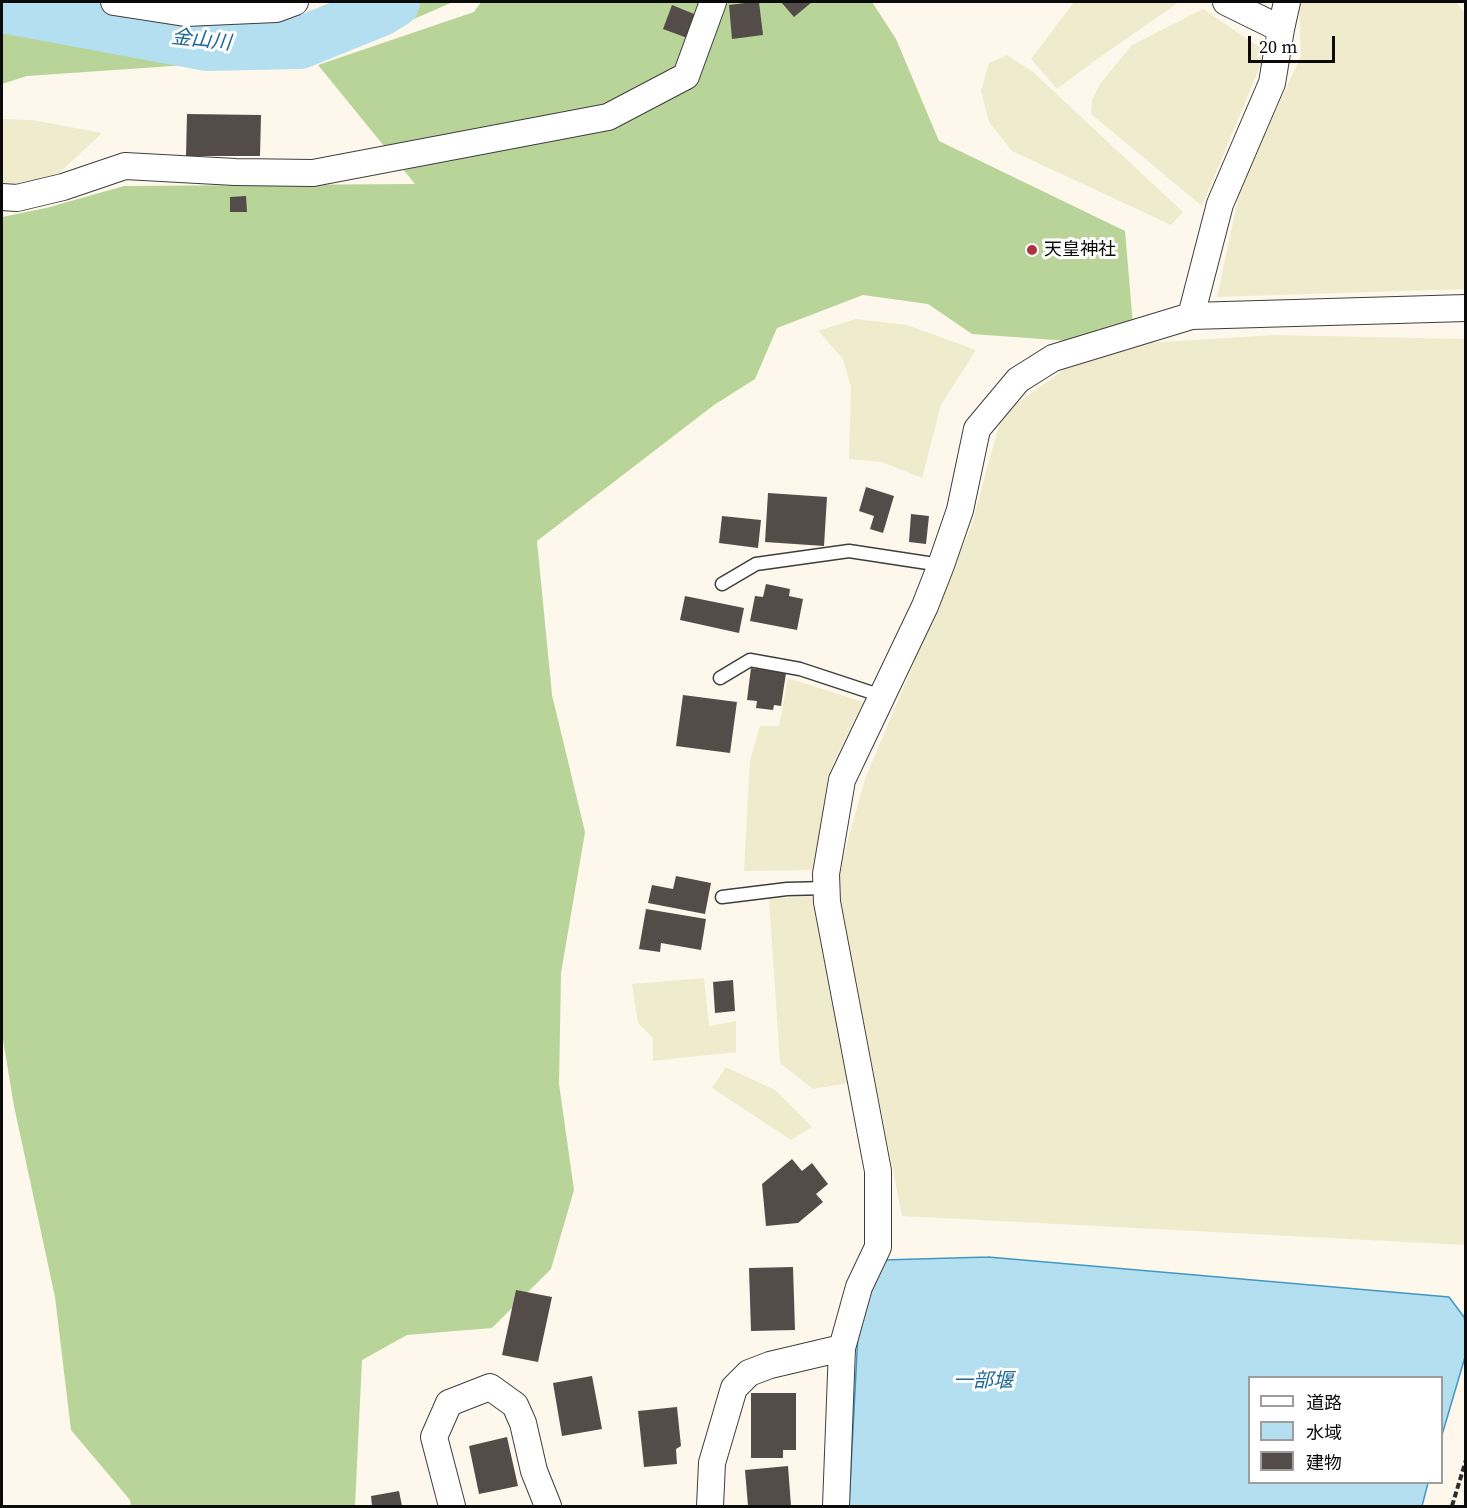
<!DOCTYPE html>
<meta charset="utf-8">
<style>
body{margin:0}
#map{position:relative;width:1467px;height:1508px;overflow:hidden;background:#fdf8eb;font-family:"Source Serif 4","Noto Sans JP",serif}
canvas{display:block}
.frame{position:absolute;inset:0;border:3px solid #0b0b0b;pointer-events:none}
.legend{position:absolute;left:1248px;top:1376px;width:195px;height:108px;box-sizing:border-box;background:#fff;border:2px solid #9d9d9d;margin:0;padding:8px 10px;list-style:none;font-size:18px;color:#0b0b0b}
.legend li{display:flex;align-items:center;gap:12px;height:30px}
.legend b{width:30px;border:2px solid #9d9d9d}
.scale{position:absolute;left:1248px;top:36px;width:87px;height:27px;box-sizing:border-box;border:3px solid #0b0b0b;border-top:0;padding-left:8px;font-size:18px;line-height:21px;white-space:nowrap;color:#0b0b0b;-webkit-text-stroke:4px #fff;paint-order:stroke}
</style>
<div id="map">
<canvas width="1467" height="1508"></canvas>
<div class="frame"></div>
<ul class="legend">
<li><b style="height:8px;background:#fff"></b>道路</li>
<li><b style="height:16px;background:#b4dff0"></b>水域</li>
<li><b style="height:16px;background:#534c49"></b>建物</li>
</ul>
<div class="scale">20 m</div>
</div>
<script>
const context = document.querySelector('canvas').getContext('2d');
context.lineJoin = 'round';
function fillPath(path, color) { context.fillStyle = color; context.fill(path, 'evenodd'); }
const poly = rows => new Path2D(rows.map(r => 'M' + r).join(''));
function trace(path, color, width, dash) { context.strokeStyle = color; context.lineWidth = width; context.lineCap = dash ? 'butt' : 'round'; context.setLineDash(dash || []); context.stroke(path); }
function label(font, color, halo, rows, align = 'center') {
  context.font = font + ' "Source Serif 4","Noto Sans JP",serif'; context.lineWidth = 6; context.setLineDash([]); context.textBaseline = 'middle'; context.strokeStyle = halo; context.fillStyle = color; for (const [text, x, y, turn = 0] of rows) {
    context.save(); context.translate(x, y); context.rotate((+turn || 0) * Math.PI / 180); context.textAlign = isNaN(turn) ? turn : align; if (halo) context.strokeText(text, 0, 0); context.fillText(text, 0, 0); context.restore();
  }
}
const farmland = poly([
 [1074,2,1179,2,1093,62,1057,89,1031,59],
 [1299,2,1456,2,1466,15,1465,289,1217,297,1241,185,1301,56],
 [1203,9,1262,49,1261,64,1202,206,1091,114,1092,100,1100,84,1132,45],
 [1007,55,1033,72,1183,212,1171,225,1012,151,989,122,981,91,989,63],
 [2,119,32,120,102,133,56,176,14,188,2,187],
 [856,319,907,325,976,350,941,405,922,478,882,462,849,459,851,387,843,359,818,331],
 [1274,335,1465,339,1465,1245,902,1216,836,882,865,779,971,527,1002,414,1069,366,1145,343],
 [788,678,863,702,828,775,814,870,744,871,750,760,760,726,779,726],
 [814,896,848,1083,813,1089,780,1063,769,899],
 [704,978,709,1026,736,1021,736,1052,653,1061,653,1038,638,1023,632,984],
 [726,1067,775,1090,812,1127,791,1140,712,1088]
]);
const forest = poly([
 [2,2,81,2,129,19,200,28,263,32,335,9,349,2,453,2,384,32,289,58,27,76,2,84],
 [481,2,872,2,896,39,939,141,1125,231,1133,325,1069,341,972,334,928,304,863,295,777,328,755,379,714,405,537,541,552,695,585,832,561,973,559,1084,574,1190,551,1269,492,1328,407,1335,362,1360,355,1506,131,1506,130,1500,71,1430,55,1297,14,1106,2,1034,2,217,46,208,124,186,415,184,318,65,474,12]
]);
const water = poly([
 [988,1257,1449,1297,1464,1317,1466,1326,1465,1357,1442,1435,1442,1378,1250,1378,1250,1482,1428,1483,1422,1506,849,1506,858,1333,866,1288,883,1260,988,1257]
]);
const river = poly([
 [2,7,207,45,300,43,379,11,394,2]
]);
const building = poly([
 [753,2,759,2,763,35,732,39,729,5],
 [781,2,812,2,794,17],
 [672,5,699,16,690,39,663,29],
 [187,114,261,115,260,156,186,156],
 [246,196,247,212,230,212,230,197],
 [866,487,894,496,883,533,870,529,874,516,859,511],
 [768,493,827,497,824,546,765,542],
 [911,514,929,516,926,544,909,542],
 [722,516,761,520,758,548,719,543],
 [766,584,790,589,789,596,803,599,797,630,750,621,755,596,763,597],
 [685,596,744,608,739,633,680,620],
 [751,668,786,673,781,706,774,705,773,710,756,708,757,701,747,700],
 [683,695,737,702,730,753,676,746],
 [676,876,711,883,705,914,648,903,652,885,673,889],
 [646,909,706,919,701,950,661,943,660,952,639,949],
 [733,980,735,1011,715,1013,713,982],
 [792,1159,802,1171,812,1163,828,1184,816,1194,823,1202,798,1223,766,1226,762,1184],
 [793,1267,795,1330,751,1331,749,1268],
 [516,1290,552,1297,538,1362,502,1355],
 [592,1376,602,1429,562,1436,553,1383],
 [751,1393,796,1393,796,1450,783,1450,783,1458,751,1458],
 [677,1407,681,1446,676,1449,677,1464,644,1467,638,1411],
 [507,1437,518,1486,479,1494,469,1446],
 [788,1466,791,1506,748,1506,745,1470],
 [399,1491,402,1506,372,1506,371,1496]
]);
const path = poly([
 [1452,1506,1466,1460]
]);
const lane = poly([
 [722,584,756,564,849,551,941,565],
 [720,678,750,660,800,669,882,696],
 [722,897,787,889,827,888]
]);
const street = poly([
 [114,2,185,13,276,9,295,2],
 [1226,2,1281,29],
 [2,197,17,198,63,187,125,166,235,172,313,173,608,117,686,76,713,2],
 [1191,316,1220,204,1272,83,1281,29,1287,2],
 [452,1506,434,1437,449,1403,490,1387,515,1405,523,1423,534,1471,548,1506],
 [710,1506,712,1463,734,1388,749,1373,770,1365,842,1348],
 [836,1506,842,1348,859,1287,878,1247,878,1171,827,902,826,874,842,780,925,606,941,565,960,510,977,429,1018,380,1053,358,1191,316,1466,308]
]);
const markers = [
 [1032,250,6,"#af3040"]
];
const poiNames = [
 ["天皇神社",1044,250]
];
const waterNames = [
 ["金山川",201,41,6],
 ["一部堰",983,1382]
];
fillPath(farmland, '#f1ebce');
fillPath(forest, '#b8d499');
fillPath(water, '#b4dff0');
trace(water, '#4298c1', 1.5);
trace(river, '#b4dff0', 52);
fillPath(building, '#534c49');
trace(lane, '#3e3e3e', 15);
trace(street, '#3e3e3e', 28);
trace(path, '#2d2d2d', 4, [6, 3]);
trace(lane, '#fff', 12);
trace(street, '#fff', 26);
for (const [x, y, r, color] of markers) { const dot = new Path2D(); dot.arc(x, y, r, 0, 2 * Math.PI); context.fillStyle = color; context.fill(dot); trace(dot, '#fff', 2); }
label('18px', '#0b0b0b', '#fff', poiNames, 'left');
label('italic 20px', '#206992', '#fff', waterNames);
</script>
